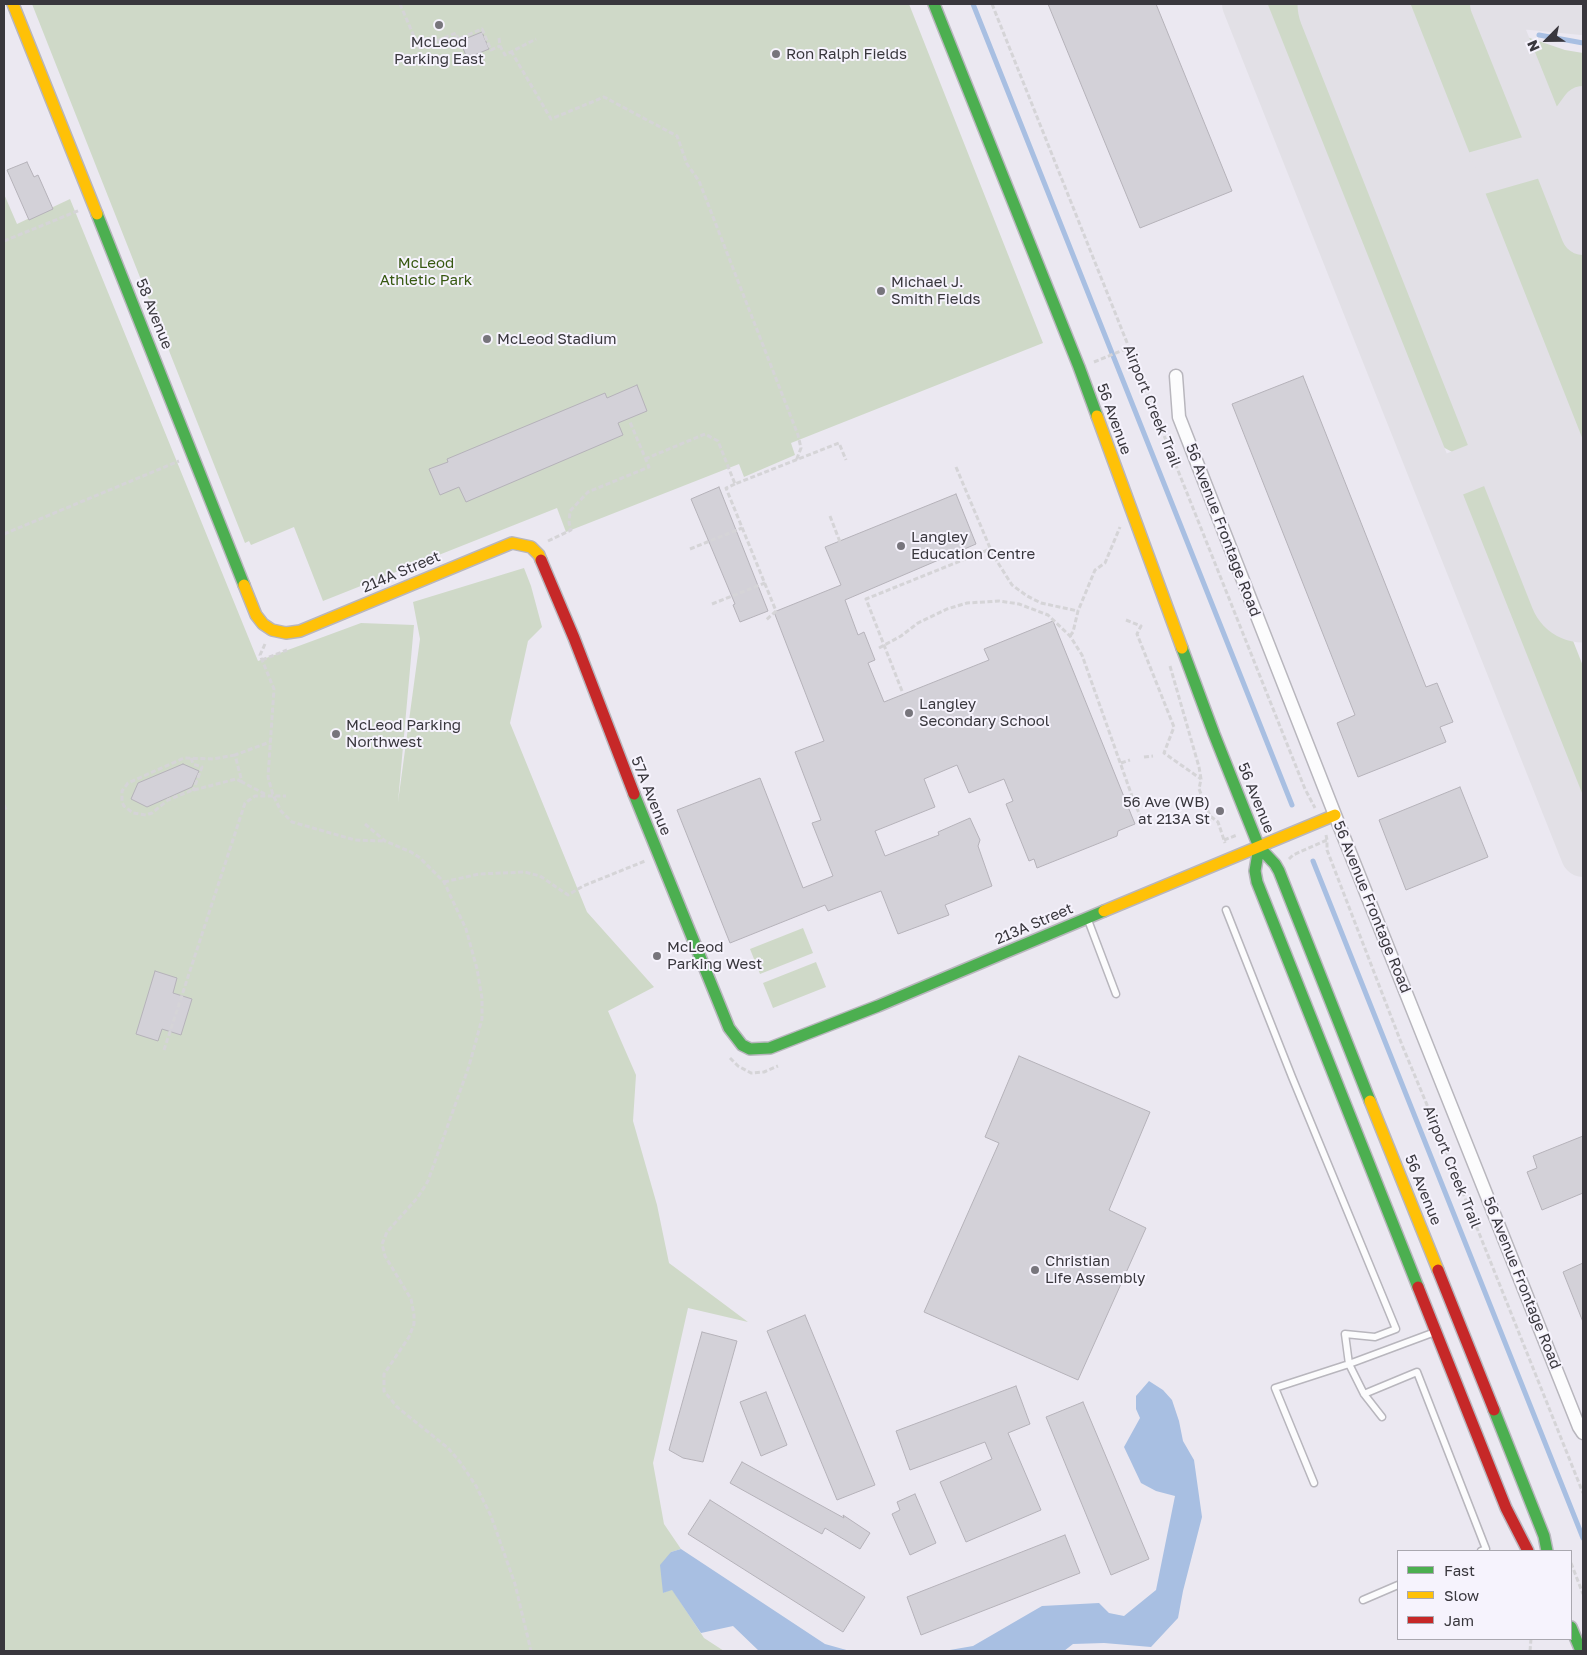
<!DOCTYPE html>
<style>
body{margin:0}
#map{position:relative;width:1587px;height:1655px;overflow:hidden;background:#ebe8f1;font-family:"Golos Text",sans-serif}
canvas{display:block}
.frame{position:absolute;inset:0;border:5px solid #39373d;pointer-events:none}
.legend{position:absolute;left:1397px;top:1550px;width:175px;height:90px;box-sizing:border-box;background:#f6f3fd;border:1px solid #aaa8b0;margin:0;padding:6px 9px;list-style:none;font-size:15px;color:#39373d}
.legend li{display:flex;align-items:center;gap:10px;height:25px}
.legend b{width:25px;border:1px solid #aaa8b0}
.north{position:absolute;left:1522px;top:15px;width:50px;height:50px;-webkit-text-stroke:4px #f6f3fd;paint-order:stroke;rotate:247deg;font-size:14px;font-weight:700;line-height:20px;text-align:center;color:#39373d}
.north::after{content:'';display:block;margin:auto;width:18px;height:22px;background:#39373d;clip-path:polygon(50% 0,100% 100%,50% 72%,0 100%)}
</style>
<div id="map">
<canvas width="1587" height="1655"></canvas>
<div class="frame"></div>
<ul class="legend">
<li><b style="height:6px;background:#4caf50"></b>Fast</li>
<li><b style="height:6px;background:#ffc107"></b>Slow</li>
<li><b style="height:6px;background:#c62828"></b>Jam</li>
</ul>
<div class="north">N</div>
</div>
<script>
const context = document.querySelector('canvas').getContext('2d');
context.lineJoin = 'round';
function fillPath(path, color) { context.fillStyle = color; context.fill(path, 'evenodd'); }
const poly = rows => new Path2D(rows.map(r => 'M' + r).join(''));
function trace(path, color, width, dash) { context.strokeStyle = color; context.lineWidth = width; context.lineCap = dash ? 'butt' : 'round'; context.setLineDash(dash || []); context.stroke(path); }
function label(font, color, halo, rows, align = 'center') {
  context.font = font + ' "Golos Text",sans-serif'; context.lineWidth = 4; context.setLineDash([]); context.textBaseline = 'middle'; context.strokeStyle = halo; context.fillStyle = color; for (const [text, x, y, turn = 0] of rows) {
    context.save(); context.translate(x, y); context.rotate((+turn || 0) * Math.PI / 180); context.textAlign = isNaN(turn) ? turn : align; if (halo) context.strokeText(text, 0, 0); context.fillText(text, 0, 0); context.restore();
  }
}
const green = poly([
 [32,4,909,4,1043,343,791,443,795,455,744,477,739,464,566,532,557,508,323,601,294,527,251,545,249,541,245,543],
 [1254,4,1320,4,1486,421,1473,449,1456,454,1428,439],
 [1381,4,1480,4,1534,140,1527,150,1453,171,1444,165],
 [1512,32,1565,50,1583,53,1583,99,1575,106,1559,131,1553,134],
 [1534,169,1583,185,1583,513,1458,196,1461,190],
 [4,194,17,224,70,199,258,661,361,623,414,625,398,802,420,639,413,602,524,568,531,586,542,627,528,641,510,723,587,912,654,987,608,1011,636,1075,633,1121,657,1205,669,1263,748,1322,688,1308,653,1463,664,1524,681,1549,671,1552,663,1593,672,1589,704,1638,724,1651,4,1651],
 [1481,471,1509,479,1583,666,1583,833,1454,508,1467,477],
 [803,928,813,953,760,974,750,949],
 [816,962,826,987,773,1008,763,983]
]);
const water = poly([
 [1149,1381,1163,1390,1172,1400,1179,1421,1183,1441,1194,1460,1202,1517,1183,1591,1178,1618,1151,1647,1104,1643,1073,1644,1064,1651,944,1651,973,1646,1042,1606,1099,1603,1109,1613,1124,1616,1156,1590,1175,1496,1156,1491,1141,1483,1124,1447,1140,1418,1136,1409,1136,1396],
 [681,1549,825,1644,850,1651,759,1651,733,1626,701,1633,672,1590,663,1593,660,1565,671,1552]
]);
const stream = poly([
 [973,4,1292,805],
 [1539,35,1583,43],
 [1313,861,1583,1538]
]);
const taxiway = poly([
 [1244,4,1583,855],
 [1492,4,1547,141,1555,149,1558,150,1560,156,1565,161,1583,171],
 [1492,4,1583,13],
 [1548,144,1583,233],
 [1425,188,1558,150,1567,130,1583,108],
 [1435,482,1527,445]
]);
const runway = poly([
 [1352,4,1583,588]
]);
const building = poly([
 [1048,4,1156,4,1232,191,1140,228,1048,4],
 [482,32,489,49,467,58,460,41,482,32],
 [27,162,34,177,38,175,53,209,29,220,7,170,27,162],
 [1303,376,1426,687,1437,683,1453,722,1440,727,1446,742,1358,777,1337,723,1355,715,1232,404,1303,376],
 [637,385,647,411,618,423,623,435,466,502,459,487,440,495,429,469,448,462,447,459,605,393,607,398,637,385],
 [719,487,768,611,740,622,733,605,735,604,691,499,719,487],
 [956,494,976,544,845,600,858,635,864,632,875,660,868,663,884,702,989,660,984,649,1053,621,1135,824,1118,831,1117,836,1037,868,1034,859,1029,861,1006,804,1013,801,1004,779,969,793,957,765,924,779,935,807,875,831,885,856,939,835,938,832,970,818,980,840,978,846,992,886,945,905,949,915,898,934,881,891,828,911,825,905,730,943,677,810,760,778,803,888,833,876,812,823,821,820,795,752,824,741,774,612,841,585,825,547,956,494],
 [183,764,199,771,192,787,147,807,131,799,138,783,183,764],
 [1460,787,1488,857,1406,890,1379,820,1460,787],
 [155,971,177,978,173,993,192,999,181,1035,162,1029,158,1041,136,1034,155,971],
 [1019,1056,1150,1112,1109,1210,1146,1228,1078,1380,924,1312,999,1143,985,1137,1019,1056],
 [1583,1136,1583,1193,1542,1210,1527,1172,1537,1168,1533,1156,1583,1136],
 [1583,1263,1583,1322,1563,1272,1583,1263],
 [805,1315,875,1485,837,1500,767,1331,805,1315],
 [702,1332,737,1341,703,1462,683,1458,669,1450,702,1332],
 [1016,1386,1030,1424,1008,1433,1041,1510,966,1542,940,1482,992,1459,985,1442,910,1470,896,1431,1016,1386],
 [766,1392,787,1445,761,1456,740,1402,766,1392],
 [1083,1402,1149,1559,1111,1575,1046,1417,1083,1402],
 [742,1462,844,1518,843,1515,870,1533,860,1549,825,1528,822,1534,730,1483,742,1462],
 [915,1494,936,1543,910,1555,892,1514,900,1510,897,1502,915,1494],
 [710,1500,865,1597,843,1632,688,1534,710,1500],
 [1065,1535,1080,1573,921,1635,907,1597,1065,1535]
]);
const path = poly([
 [400,4,419,48,456,33,458,39,482,29,491,50,500,46],
 [992,4,1305,789,1315,808],
 [499,38,500,46,505,55,536,39],
 [511,51,551,119,604,97,677,136,687,164,699,181,798,435,801,448,796,461],
 [4,241,80,210],
 [1094,362,1128,348],
 [645,459,705,434,718,441,735,484,839,443,846,460],
 [956,467,993,555,1012,585,1027,596,1041,603,1078,611],
 [735,484,726,488,776,611,765,621],
 [830,516,840,542],
 [4,534,179,461],
 [548,541,571,530,569,523,570,511,588,492,649,467,630,422],
 [690,549,742,528],
 [712,604,765,583],
 [1126,620,1141,626,1137,634,1174,727,1164,753,1201,779],
 [1070,636,1073,632,1078,611,1095,570,1105,563,1120,527],
 [265,644,260,655,274,689,268,777,273,795,281,811,292,822,355,840,384,841],
 [879,648,901,636,918,623,947,609,967,603,999,601,1019,604,1048,615,1070,636,1082,655,1133,799,1145,827],
 [262,660,287,650],
 [1170,666,1199,767,1201,779,1199,789,1210,816,1218,822,1225,843],
 [902,691,866,599,990,549],
 [235,755,213,759,184,758,128,783,122,791,122,802,124,806,133,813,146,815,152,813,168,800,190,791,236,779,242,782],
 [1144,757,1153,756],
 [191,758,193,764,202,767,193,791],
 [1121,763,1130,760],
 [265,794,242,782,235,755,270,742],
 [4,805,6,810],
 [365,824,385,841,411,852,420,858,444,882,466,929,477,969,482,998,482,1019,469,1066,428,1181,418,1197,387,1232,382,1244,385,1256,411,1299,414,1315,414,1324,409,1337,384,1374,384,1391,397,1407,448,1448,460,1462,476,1486,491,1516,515,1584,531,1651],
 [1326,835,1327,840,1327,850,1402,1045,1445,1148,1583,1493],
 [1224,840,1237,835],
 [1289,859,1293,855,1327,840],
 [444,882,479,874,525,872,540,876,568,895,583,886,645,861],
 [164,1050,245,803,255,796,286,796],
 [730,1058,738,1066,751,1073,764,1072,778,1066],
 [1571,1563,1583,1594],
 [1530,1651,1531,1639]
]);
const lane = poly([
 [1226,910,1292,1077,1396,1329,1375,1337,1345,1334,1349,1364,1364,1394,1382,1417],
 [1088,920,1116,994],
 [1364,1394,1417,1372,1486,1549,1481,1551],
 [1314,1483,1275,1388,1349,1364,1435,1332],
 [1363,1600,1398,1585]
]);
const street = poly([
 [1176,376,1179,417,1335,815,1579,1427,1583,1433]
]);
const fast = poly([
 [934,4,1079,367,1097,416],
 [97,214,244,585],
 [1182,648,1214,734,1259,847,1275,864,1279,871,1370,1101],
 [634,794,729,1028,742,1045,750,1049,770,1048,878,1006,1104,911],
 [1259,847,1255,871,1257,882,1418,1287],
 [1494,1410,1544,1536,1547,1551],
 [1571,1627,1581,1651]
]);
const slow = poly([
 [13,4,97,214],
 [1097,416,1182,648],
 [244,585,256,615,263,624,272,630,286,633,300,631,512,543,531,547,539,555,541,560],
 [1104,911,1335,815],
 [1370,1101,1438,1270]
]);
const jam = poly([
 [541,560,574,638,634,794],
 [1438,1270,1494,1410],
 [1418,1287,1506,1508,1528,1551]
]);
const markers = [
 [439,25,5,"#77757c"],
 [776,54,5,"#77757c"],
 [881,291,5,"#77757c"],
 [487,339,5,"#77757c"],
 [901,546,5,"#77757c"],
 [909,713,5,"#77757c"],
 [336,734,5,"#77757c"],
 [1220,811,5,"#77757c"],
 [657,956,5,"#77757c"],
 [1035,1270,5,"#77757c"]
];
const poiNames = [
 ["McLeod",439,42,"center"],
 ["Parking East",439,59,"center"],
 ["Ron Ralph Fields",786,54],
 ["Michael J.",891,282],
 ["Smith Fields",891,299],
 ["McLeod Stadium",497,339],
 ["Langley",911,537],
 ["Education Centre",911,554],
 ["Langley",919,704],
 ["Secondary School",919,721],
 ["McLeod Parking",346,725],
 ["Northwest",346,742],
 ["56 Ave (WB)",1210,802,"right"],
 ["at 213A St",1210,819,"right"],
 ["McLeod",667,947],
 ["Parking West",667,964],
 ["Christian",1045,1261],
 ["Life Assembly",1045,1278]
];
const parkNames = [
 ["McLeod",426,263],
 ["Athletic Park",426,280]
];
const streetNames = [
 ["58 Avenue",154,314,68],
 ["Airport Creek Trail",1152,406,68],
 ["56 Avenue",1114,419,70],
 ["56 Avenue Frontage Road",1223,530,69],
 ["214A Street",401,572,-23],
 ["57A Avenue",651,796,68],
 ["56 Avenue",1256,798,68],
 ["56 Avenue Frontage Road",1372,907,68],
 ["213A Street",1034,924,-23],
 ["Airport Creek Trail",1452,1167,68],
 ["56 Avenue",1423,1190,68],
 ["56 Avenue Frontage Road",1522,1283,68]
];
fillPath(green, '#cfd9c8');
fillPath(water, '#a8bfe2');
trace(stream, '#a8bfe2', 5);
trace(taxiway, '#e2e0e6', 44);
trace(runway, '#e2e0e6', 109);
fillPath(building, '#d3d1d8');
trace(building, '#b5b2b9', 1);
trace(lane, '#b8b6bd', 9);
trace(street, '#b8b6bd', 15);
trace(fast, '#b8b6bd', 14);
trace(slow, '#b8b6bd', 14);
trace(jam, '#b8b6bd', 14);
trace(path, '#d5d4d7', 3, [5, 2.5]);
trace(lane, '#fcfcfd', 6);
trace(street, '#fcfcfd', 12);
trace(fast, '#4caf50', 11);
trace(slow, '#ffc107', 11);
trace(jam, '#c62828', 11);
for (const [x, y, r, color] of markers) { const dot = new Path2D(); dot.arc(x, y, r, 0, 2 * Math.PI); context.fillStyle = color; context.fill(dot); trace(dot, '#f6f3fd', 2); }
label('15px', '#39373d', '#f6f3fd', poiNames, 'left');
label('15px', '#375911', '#f6f3fd', parkNames);
label('15px', '#39373d', '#f6f3fd', streetNames);
</script>
